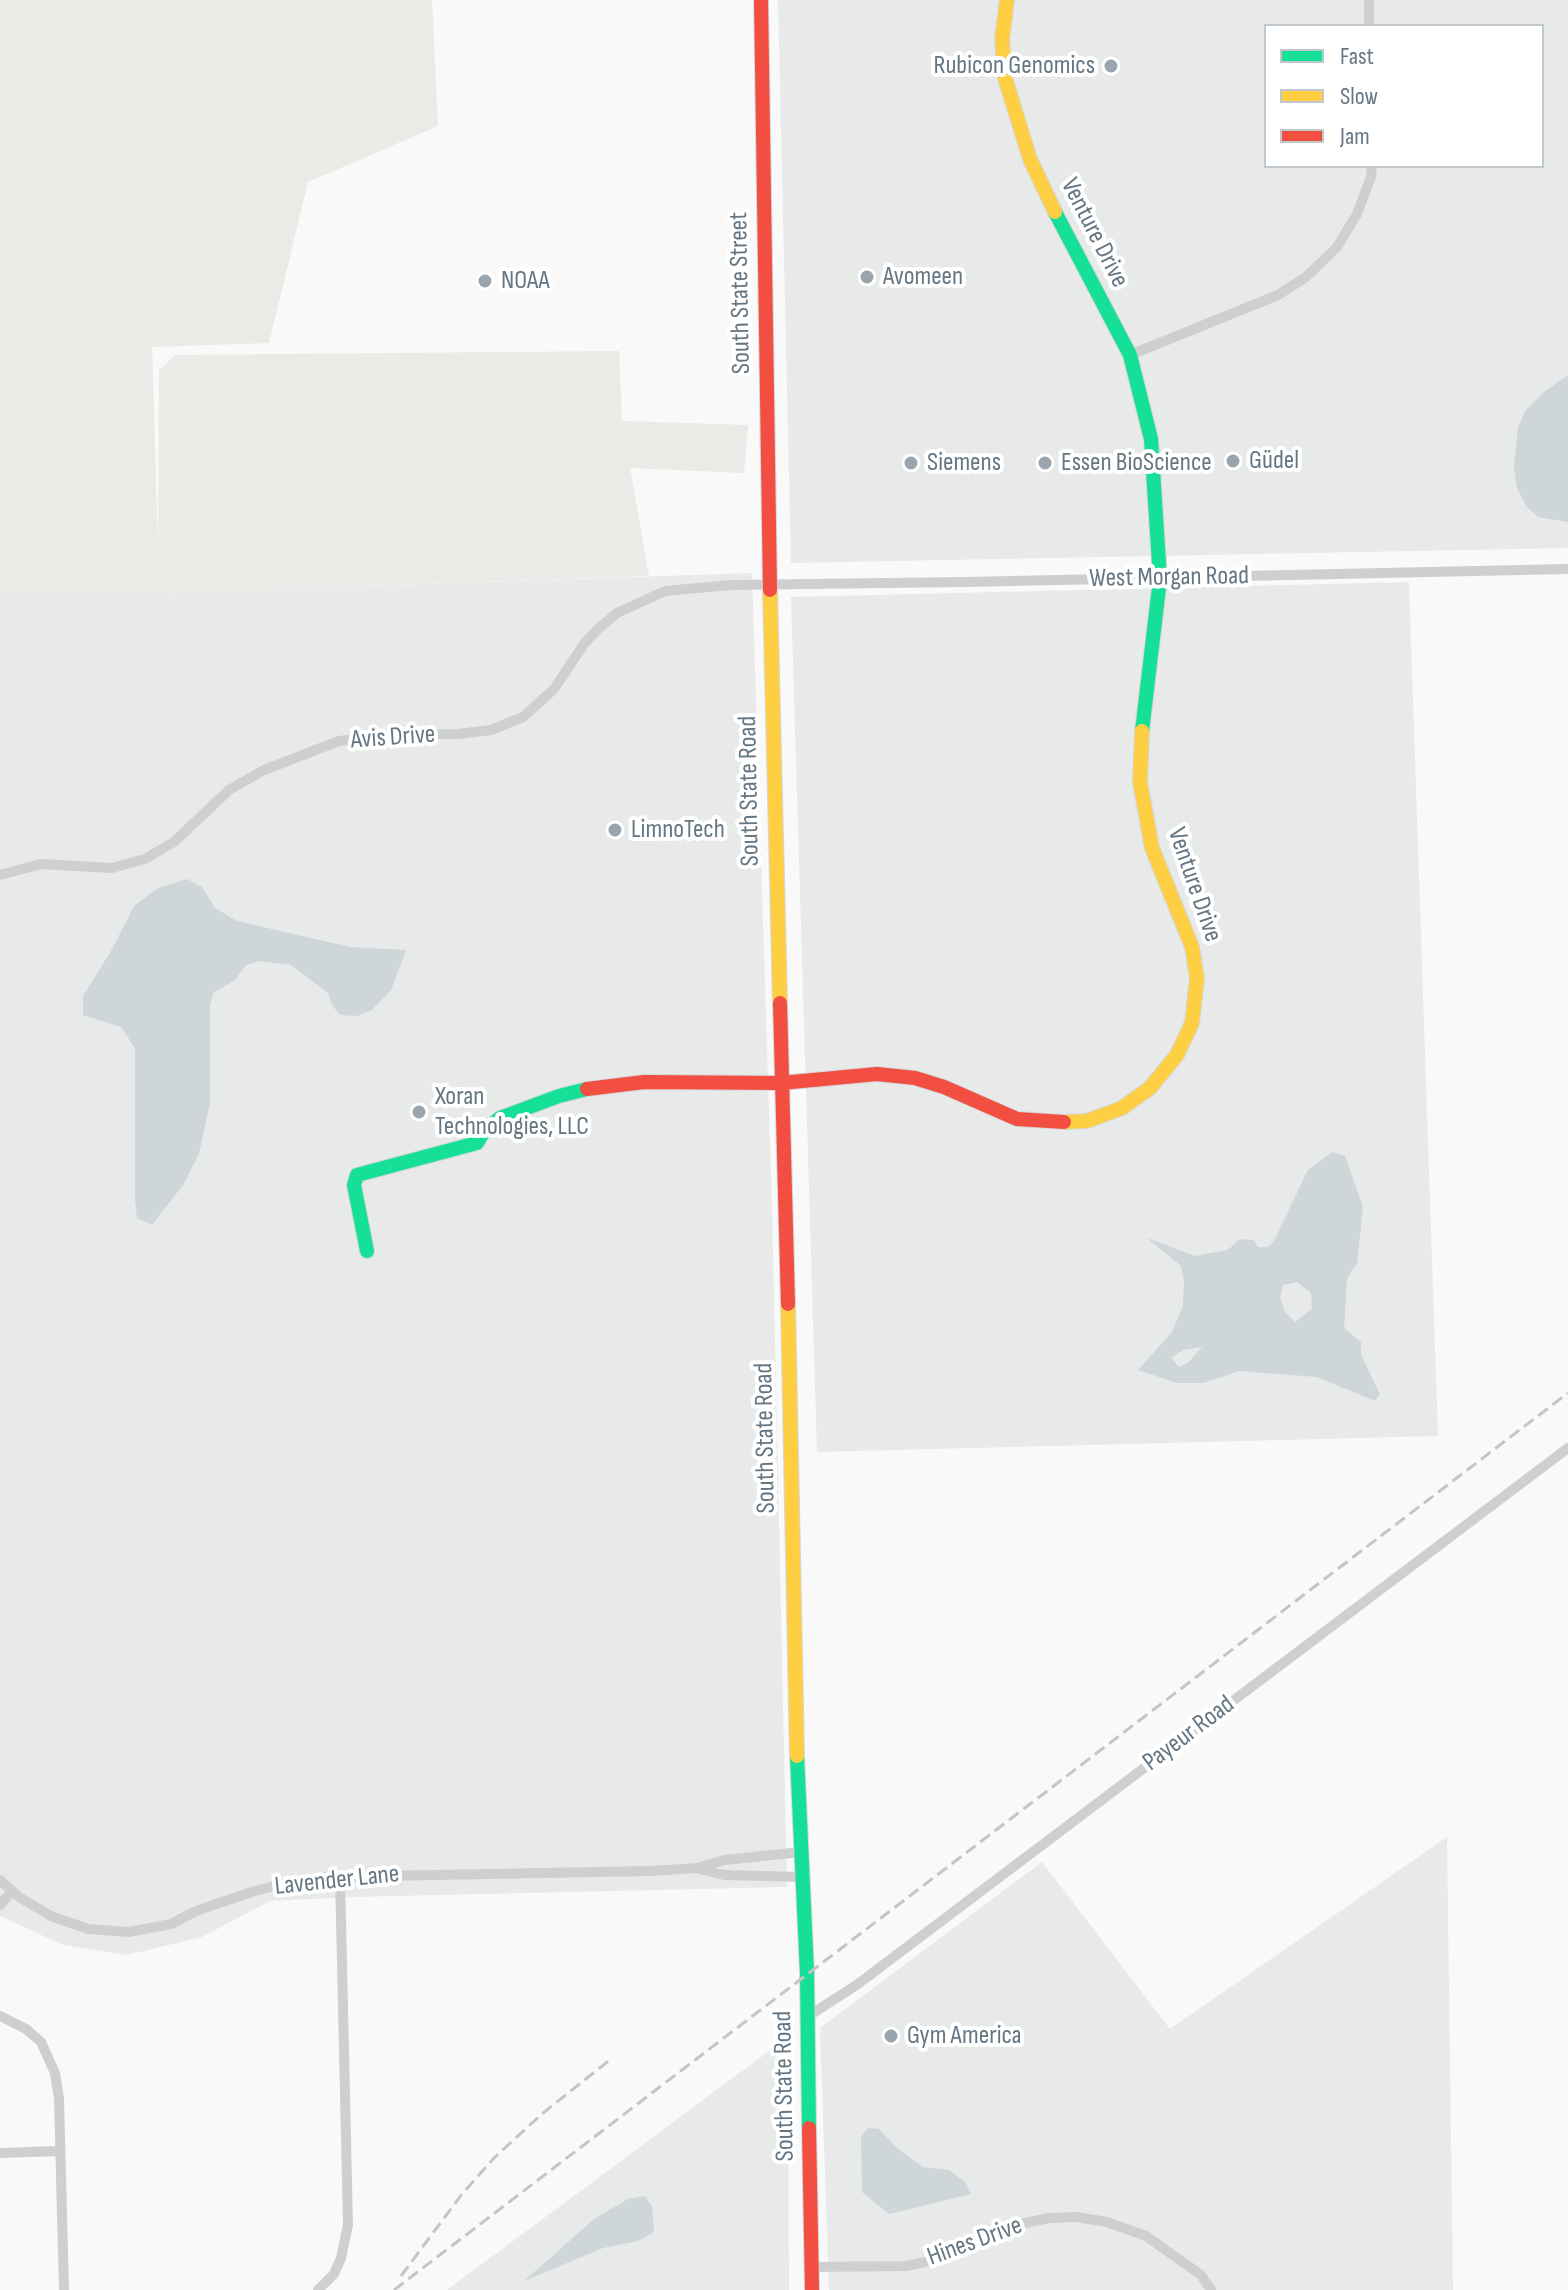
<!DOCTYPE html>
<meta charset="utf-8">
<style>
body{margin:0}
#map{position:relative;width:1568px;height:2290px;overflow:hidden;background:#f9f9f9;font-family:"Sofia Sans Condensed",sans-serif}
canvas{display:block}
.legend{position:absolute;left:1264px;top:24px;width:280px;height:144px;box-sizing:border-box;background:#fff;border:2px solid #c1c8cd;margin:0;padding:10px 14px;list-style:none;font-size:24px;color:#657683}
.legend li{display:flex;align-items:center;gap:16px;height:40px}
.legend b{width:40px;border:2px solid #c1c8cd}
</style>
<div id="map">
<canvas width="1568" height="2290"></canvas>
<ul class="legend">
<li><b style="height:10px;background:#16e098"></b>Fast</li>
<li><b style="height:10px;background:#ffcf43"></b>Slow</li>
<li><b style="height:10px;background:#f24e42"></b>Jam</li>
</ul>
</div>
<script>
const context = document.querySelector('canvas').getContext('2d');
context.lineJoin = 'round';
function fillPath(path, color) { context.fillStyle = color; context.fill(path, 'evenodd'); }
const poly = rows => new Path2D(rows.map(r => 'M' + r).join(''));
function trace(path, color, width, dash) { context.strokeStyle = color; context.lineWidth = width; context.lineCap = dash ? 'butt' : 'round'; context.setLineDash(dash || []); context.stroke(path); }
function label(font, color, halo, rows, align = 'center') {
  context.font = font + ' "Sofia Sans Condensed",sans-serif'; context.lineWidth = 8; context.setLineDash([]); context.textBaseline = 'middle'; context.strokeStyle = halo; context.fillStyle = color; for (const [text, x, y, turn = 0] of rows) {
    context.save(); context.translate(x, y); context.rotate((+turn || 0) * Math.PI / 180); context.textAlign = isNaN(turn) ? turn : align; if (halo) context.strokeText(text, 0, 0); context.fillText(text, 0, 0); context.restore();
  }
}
const built = poly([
 [0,0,152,346,159,593,752,573,772,1206,787,1887,353,1897,270,1901,202,1937,127,1955,63,1945,0,1916],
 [778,0,1568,0,1568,548,791,563],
 [1266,26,1542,26,1542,166,1266,166],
 [1409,582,1438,1436,817,1452,791,597],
 [1447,1837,1453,2290,829,2290,820,2028,1042,1862,1170,2029],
 [788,2037,789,2290,447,2290]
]);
const green = poly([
 [0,0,432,0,438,126,308,182,269,343,152,347,158,553,159,371,175,355,619,351,622,421,748,425,744,473,630,468,649,576,159,593,0,596]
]);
const water = poly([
 [1568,375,1568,522,1538,517,1527,507,1517,488,1514,467,1518,428,1525,411,1544,392],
 [187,879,202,887,215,908,237,921,350,947,406,950,391,990,372,1010,357,1016,340,1015,332,1005,328,993,291,965,259,961,246,965,235,980,213,993,210,1005,210,1102,199,1154,183,1185,152,1225,137,1218,135,1201,135,1048,121,1027,83,1015,83,996,111,951,134,906,158,888],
 [1332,1152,1345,1156,1363,1207,1357,1263,1347,1278,1344,1328,1361,1342,1361,1355,1380,1394,1375,1401,1317,1377,1239,1371,1204,1383,1177,1383,1138,1370,1172,1332,1183,1306,1184,1282,1181,1266,1147,1238,1195,1256,1228,1250,1239,1239,1254,1240,1258,1247,1267,1247,1273,1243,1308,1170],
 [1297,1282,1311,1293,1312,1309,1295,1322,1285,1312,1280,1298,1283,1285],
 [1202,1347,1188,1363,1179,1367,1171,1358,1183,1350],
 [868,2128,879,2129,898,2149,923,2167,949,2170,965,2182,971,2194,889,2214,862,2192,861,2137],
 [645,2196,652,2206,654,2232,638,2241,603,2248,524,2281,594,2219,628,2199]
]);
const street = poly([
 [1369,0,1369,26],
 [1130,355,1278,295,1306,277,1337,247,1357,214,1371,177,1372,166],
 [0,875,41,864,112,868,145,859,174,842,229,790,264,770,339,741,390,735,458,734,491,730,523,717,554,689,584,644,599,628,617,613,665,591,730,585,965,582,1568,569],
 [699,1869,724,1875,802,1877],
 [0,1880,19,1897,51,1916,88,1929,129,1932,171,1924,196,1911,255,1891,289,1882,327,1877,651,1871,697,1868,724,1860,801,1852],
 [0,1905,12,1891],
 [0,2016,26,2029,41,2042,55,2073,59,2099,64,2290],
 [807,2017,858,1984,1568,1448],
 [0,2153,59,2151],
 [812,2267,906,2266,925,2262,944,2257,1016,2225,1049,2218,1076,2217,1107,2222,1146,2236,1201,2275,1211,2290],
 [318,2290,334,2274,341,2258,348,2225,340,1876]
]);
const fast = poly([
 [1055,212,1130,355,1151,439,1160,579,1142,731],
 [367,1251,354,1185,357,1175,477,1143,484,1131,500,1118,559,1096,587,1089],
 [797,1756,807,1973,809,2128]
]);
const slow = poly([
 [1007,0,1002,39,1005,78,1030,159,1055,212],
 [770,590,780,1003],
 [1064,1122,1087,1121,1122,1108,1150,1088,1177,1055,1192,1023,1197,978,1192,947,1152,848,1140,782,1142,731],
 [788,1304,797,1756]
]);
const jam = poly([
 [761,0,770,590],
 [780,1003,788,1304],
 [587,1089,644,1082,781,1083,877,1074,915,1078,944,1087,1017,1119,1064,1122],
 [809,2128,812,2290]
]);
const rail = poly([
 [401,2276,462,2194,495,2157,543,2113,611,2059],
 [394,2290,1568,1393]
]);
const markers = [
 [1111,66,8,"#99a4ac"],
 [867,277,8,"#99a4ac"],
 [485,281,8,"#99a4ac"],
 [1233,461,8,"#99a4ac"],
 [911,463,8,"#99a4ac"],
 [1045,463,8,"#99a4ac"],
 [615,830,8,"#99a4ac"],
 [419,1112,8,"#99a4ac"],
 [891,2036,8,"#99a4ac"]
];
const poiNames = [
 ["Rubicon Genomics",1095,66,"right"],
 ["Avomeen",883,277],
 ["NOAA",501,281],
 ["Güdel",1249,461],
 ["Siemens",927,463],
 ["Essen BioScience",1061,463],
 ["LimnoTech",631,830],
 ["Xoran",435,1097],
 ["Technologies, LLC",435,1127],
 ["Gym America",907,2036]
];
const streetNames = [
 ["Venture Drive",1094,233,63],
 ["South State Street",741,293,-91],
 ["West Morgan Road",1169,578,-1],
 ["Avis Drive",393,738,-4],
 ["South State Road",750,791,-91],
 ["Venture Drive",1194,885,71],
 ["South State Road",766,1438,-91],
 ["Payeur Road",1189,1734,-37],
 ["Lavender Lane",337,1881,-6],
 ["South State Road",785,2086,-91],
 ["Hines Drive",975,2242,-20]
];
fillPath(built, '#e8e9e9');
fillPath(green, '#e8ebe6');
fillPath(water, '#ced6d9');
trace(fast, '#d5d6d7', 16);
trace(slow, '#d5d6d7', 16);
trace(jam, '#d5d6d7', 16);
trace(street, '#cecfd0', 10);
trace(fast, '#16e098', 14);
trace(slow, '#ffcf43', 14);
trace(jam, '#f24e42', 14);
trace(rail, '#c3c5c6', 3, [12, 6]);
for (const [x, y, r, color] of markers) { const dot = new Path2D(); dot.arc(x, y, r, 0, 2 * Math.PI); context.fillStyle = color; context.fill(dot); trace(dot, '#fff', 3); }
label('26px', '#657683', '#fff', poiNames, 'left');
label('26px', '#657683', '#fff', streetNames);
</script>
